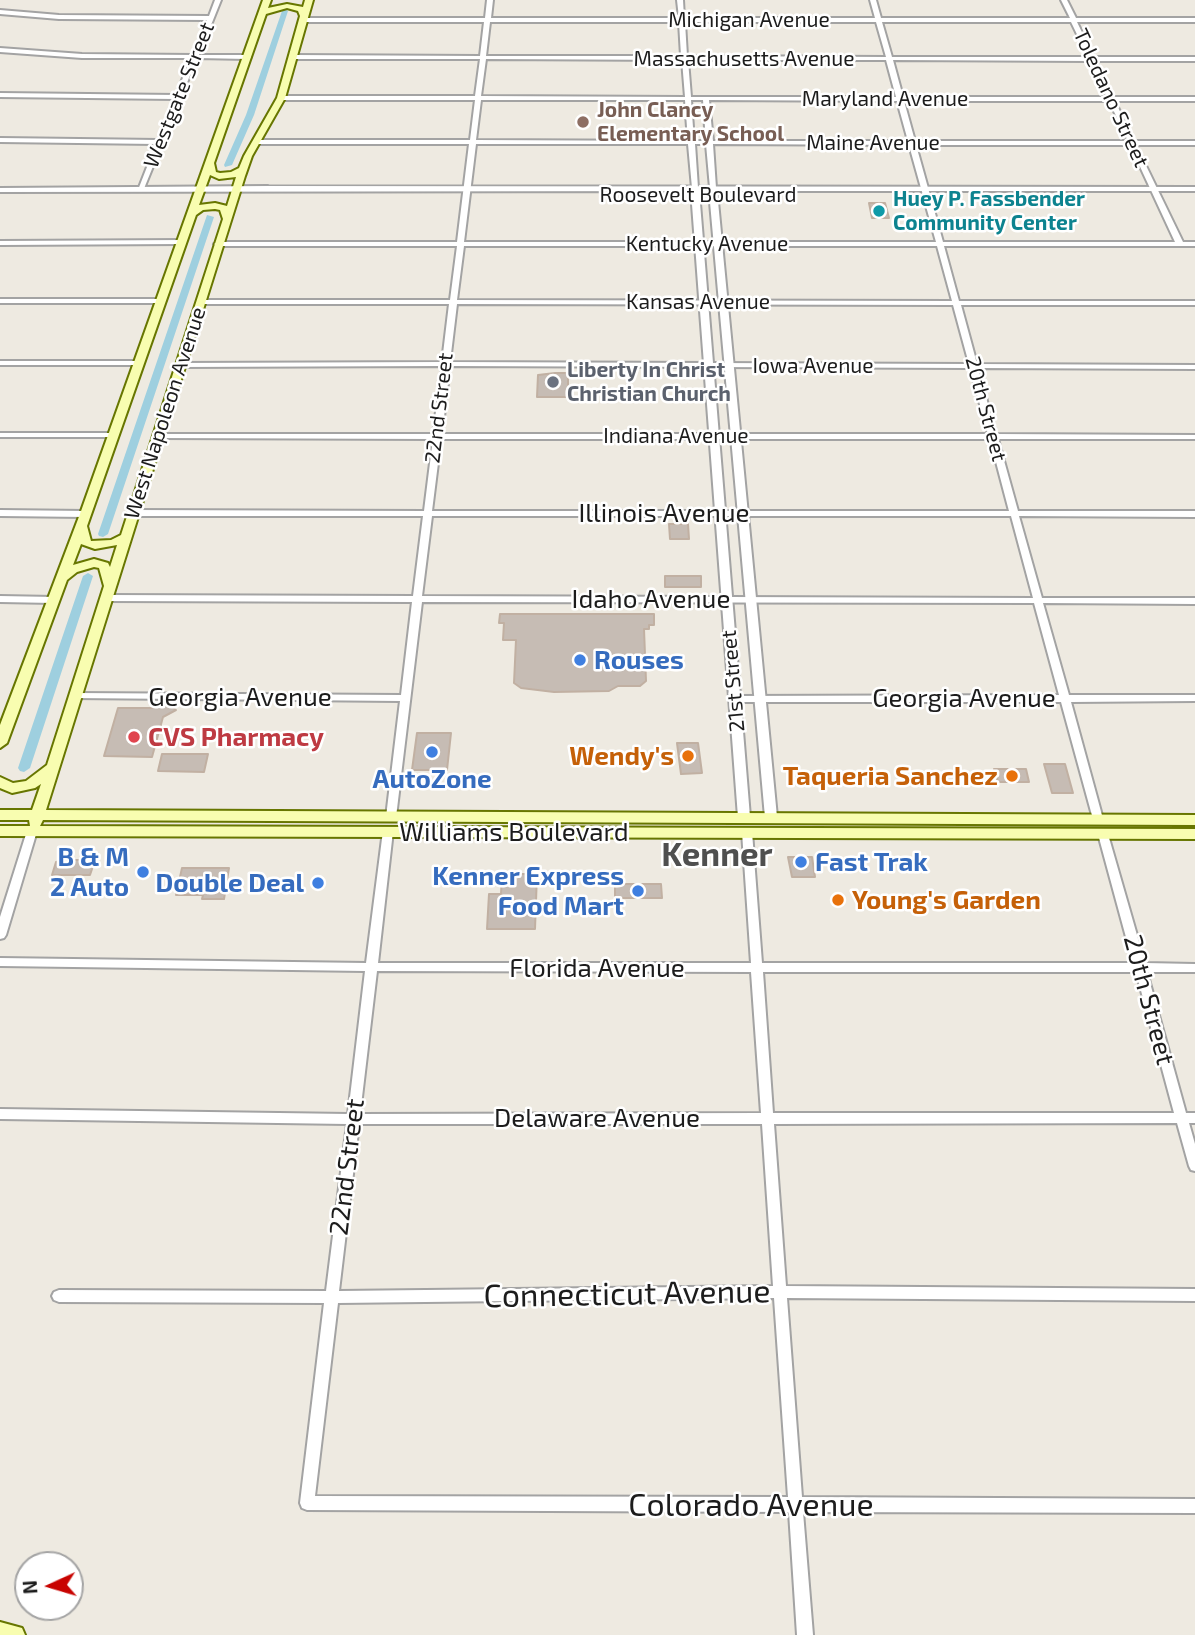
<!DOCTYPE html>
<style>
body{margin:0}
#map{position:relative;width:1195px;height:1635px;overflow:hidden;background:#eeeae1;font-family:"Exo 2",sans-serif}
canvas{display:block}
.north{position:absolute;left:14px;top:1551px;width:70px;height:70px;box-sizing:border-box;background:#fff;border:2px solid #a4a4a4;border-radius:50%;rotate:266deg;font-size:19px;font-weight:700;line-height:28px;text-align:center;color:#1c1c1c}
.north::after{content:'';display:block;margin:auto;width:24px;height:32px;background:#c80300;clip-path:polygon(50% 0,100% 100%,50% 72%,0 100%)}
</style>
<div id="map">
<canvas width="1195" height="1635"></canvas>
<div class="north">N</div>
</div>
<script>
const context = document.querySelector('canvas').getContext('2d');
context.lineJoin = 'round';
const poly = rows => new Path2D(rows.map(r => 'M' + r).join(''));
function fillPath(path, color) { context.fillStyle = color; context.fill(path, 'evenodd'); }
function trace(path, color, width, dash) { context.strokeStyle = color; context.lineWidth = width; context.lineCap = dash ? 'butt' : 'round'; context.setLineDash(dash || []); context.stroke(path); }
function label(font, color, halo, rows, align = 'center') {
  context.font = font + ' "Exo 2",sans-serif'; context.lineWidth = 5; context.setLineDash([]); context.textBaseline = 'middle'; context.strokeStyle = halo; context.fillStyle = color; for (const [text, x, y, turn = 0] of rows) {
    context.save(); context.translate(x, y); context.rotate((+turn || 0) * Math.PI / 180); context.textAlign = isNaN(turn) ? turn : align; if (halo) context.strokeText(text, 0, 0); context.fillText(text, 0, 0); context.restore();
  }
}
const canal = poly([
 [285,9,288,11,254,115,232,165,225,167,224,165,246,115,282,11,285,9],
 [207,215,214,217,108,534,103,537,99,536,98,534,207,215],
 [88,573,93,576,30,768,24,772,20,771,18,768,83,576,88,573]
]);
const building = poly([
 [869,203,885,203,889,218,872,218,869,203],
 [555,373,568,373,568,397,537,397,538,375,555,373],
 [669,524,688,524,689,539,670,539,669,524],
 [665,576,701,576,701,587,665,587,665,576],
 [500,614,654,614,654,625,649,625,649,629,644,629,646,681,640,686,618,686,609,691,554,692,521,688,514,683,516,640,503,640,504,623,499,623,500,614],
 [163,701,176,710,163,717,152,757,104,756,118,708,152,708,163,701],
 [417,733,451,733,447,770,412,770,417,733],
 [677,743,698,743,702,773,681,774,677,743],
 [162,754,208,754,204,772,158,771,162,754],
 [1044,764,1065,764,1073,793,1052,793,1044,764],
 [994,769,1026,769,1029,782,998,782,994,769],
 [788,857,812,857,815,877,792,877,788,857],
 [64,860,95,860,90,875,52,875,56,862,64,860],
 [182,868,229,868,224,899,202,899,203,895,176,895,182,868],
 [502,874,537,874,535,929,487,929,489,894,501,894,502,874],
 [615,884,661,884,662,898,615,898,615,884]
]);
const minor = poly([
 [215,0,221,0,199,55,248,55,251,57,248,59,197,58,143,191,138,190,156,144,0,142,0,138,158,140,175,99,0,97,0,93,176,95,191,58,82,58,0,52,0,48,82,54,193,55,207,20,59,19,0,14,0,10,59,15,209,16,215,0],
 [487,0,493,0,491,18,679,18,677,0,683,0,684,18,875,18,870,0,876,0,881,18,1070,18,1061,0,1067,0,1076,18,1195,18,1195,22,1077,22,1094,57,1195,57,1195,61,1096,61,1113,97,1195,97,1195,101,1115,101,1134,141,1195,141,1195,145,1136,145,1183,242,1195,242,1195,246,944,246,959,301,1195,301,1195,305,961,305,977,364,1195,365,1195,369,978,368,996,434,1195,435,1195,439,998,439,1018,511,1195,511,1195,517,1019,516,1042,598,1195,598,1195,604,1043,603,1069,695,1195,695,1195,701,1071,702,1103,819,1102,822,1094,822,1093,819,1061,702,734,702,729,699,734,696,1059,695,1034,603,422,602,396,817,391,821,386,817,400,701,72,698,70,696,72,694,75,693,401,695,412,602,106,601,101,598,106,595,413,596,423,516,133,516,129,513,133,510,424,511,433,439,158,438,154,436,158,434,433,434,442,366,180,367,176,365,180,363,442,362,449,304,201,304,197,302,201,300,450,300,457,246,218,246,214,244,218,242,457,242,469,144,256,144,253,142,256,140,470,140,475,100,281,100,278,98,281,96,475,96,480,59,294,59,291,57,294,55,480,56,484,22,303,22,300,20,303,18,485,18,487,0],
 [490,22,679,22,681,56,486,56,490,22],
 [685,22,876,22,886,57,687,56,685,22],
 [882,22,1071,22,1088,57,892,57,882,22],
 [486,59,682,60,685,97,481,96,486,59],
 [688,60,886,60,896,97,691,97,688,60],
 [893,60,1090,61,1107,97,903,97,893,60],
 [481,100,685,100,688,141,476,140,481,100],
 [691,100,703,100,706,141,694,141,691,100],
 [709,100,897,101,908,141,713,141,709,100],
 [904,101,1109,101,1128,141,915,141,904,101],
 [476,144,688,144,692,188,695,190,698,188,695,144,706,144,710,188,713,190,716,188,713,144,909,145,936,242,464,242,476,144],
 [916,145,1130,145,1175,242,943,242,916,145],
 [464,246,937,246,952,301,457,300,464,246],
 [457,304,953,305,969,364,450,362,457,304],
 [450,366,970,368,988,434,442,434,450,366],
 [441,439,990,439,1009,511,432,511,441,439],
 [432,516,1011,516,1033,598,422,596,432,516],
 [185,240,186,242,182,244,0,245,0,241,185,240],
 [0,299,161,299,165,301,161,303,0,303,0,299],
 [0,361,138,361,142,363,138,365,0,365,0,361],
 [0,433,114,433,118,435,114,437,0,437,0,433],
 [0,510,86,511,90,514,86,517,0,516,0,510],
 [0,596,54,597,59,600,54,603,0,602,0,596],
 [32,827,37,831,6,935,4,938,0,939,0,917,27,831,32,827],
 [388,827,393,831,378,963,751,963,742,832,747,828,752,832,762,963,1133,963,1098,834,1103,830,1107,831,1145,963,1195,964,1195,972,1147,972,1186,1113,1195,1113,1195,1123,1189,1123,1195,1144,1195,1171,1191,1170,1189,1166,1177,1123,774,1124,786,1286,1195,1289,1195,1301,787,1298,802,1497,1195,1499,1195,1513,803,1512,813,1635,797,1635,789,1512,307,1510,302,1508,300,1503,324,1303,59,1302,54,1300,52,1296,54,1292,59,1290,326,1291,347,1124,0,1119,0,1109,348,1114,365,971,0,966,0,958,366,963,383,831,388,827],
 [377,971,751,972,761,1113,360,1114,377,971],
 [763,972,1136,972,1174,1113,773,1113,763,972],
 [359,1124,762,1124,773,1286,339,1291,359,1124],
 [774,1298,788,1497,315,1496,338,1303,774,1298]
]);
const tertiary = poly([
 [268,186,1195,187,1195,191,717,191,777,817,771,821,765,817,709,191,699,191,750,817,744,821,738,817,691,191,0,192,0,188,268,186]
]);
const secondary = poly([
 [263,0,271,0,268,8,287,4,303,7,305,0,313,0,285,98,252,156,245,176,46,810,1195,815,1195,825,43,820,40,826,1195,829,1195,839,0,836,0,826,30,826,29,820,0,820,0,810,32,810,41,784,35,788,12,793,0,788,0,777,13,783,26,781,47,765,104,586,99,568,94,567,77,572,67,580,7,743,0,748,0,725,80,514,263,0],
 [287,8,298,11,300,16,277,98,244,156,239,168,231,172,220,173,216,172,214,163,266,14,287,8],
 [210,175,219,179,236,177,227,206,215,203,199,205,210,175],
 [215,209,220,210,223,219,121,535,111,540,91,541,87,526,196,215,203,210,215,209],
 [81,544,95,549,117,545,110,567,108,563,94,559,73,565,81,544],
 [0,1622,22,1628,25,1635,0,1635,0,1622]
]);
const markers = [
 [583,122,7,"#8d6e63"],
 [879,211,7,"#0f9aa8"],
 [553,382,7,"#6b7280"],
 [580,660,7,"#3f7fe0"],
 [134,737,7,"#e0444e"],
 [432,752,7,"#3f7fe0"],
 [688,756,7,"#e8710a"],
 [1012,776,7,"#e8710a"],
 [801,862,7,"#3f7fe0"],
 [143,872,7,"#3f7fe0"],
 [318,883,7,"#3f7fe0"],
 [638,891,7,"#3f7fe0"],
 [838,900,7,"#e8710a"]
];
const farStreetnames = [
 ["Michigan Avenue",749,20],
 ["Massachusetts Avenue",744,59],
 ["Westgate Street",179,95,-68],
 ["Toledano Street",1111,98,65],
 ["Maryland Avenue",885,99],
 ["Maine Avenue",873,143],
 ["Roosevelt Boulevard",698,195],
 ["Kentucky Avenue",707,244],
 ["Kansas Avenue",698,302],
 ["Iowa Avenue",813,366],
 ["22nd Street",439,408,-83],
 ["20th Street",986,409,75],
 ["West Napoleon Avenue",165,413,-72],
 ["Indiana Avenue",676,436],
 ["21st Street",733,681,-95]
];
const farEducationnames = [
 ["John Clancy",597,110],
 ["Elementary School",597,134]
];
const farCulturenames = [
 ["Huey P. Fassbender",893,199],
 ["Community Center",893,223]
];
const farWorshipnames = [
 ["Liberty In Christ",567,370],
 ["Christian Church",567,394]
];
const streetNames = [
 ["Illinois Avenue",664,513],
 ["Idaho Avenue",651,599],
 ["Georgia Avenue",240,697],
 ["Georgia Avenue",964,698],
 ["Williams Boulevard",514,832],
 ["Florida Avenue",597,968],
 ["20th Street",1149,1000,75],
 ["Delaware Avenue",597,1118],
 ["22nd Street",347,1167,-83]
];
const shopNames = [
 ["Rouses",594,660,"left"],
 ["AutoZone",432,779,"center"],
 ["B & M",129,857],
 ["2 Auto",129,887],
 ["Fast Trak",815,862,"left"],
 ["Kenner Express",624,876],
 ["Food Mart",624,906],
 ["Double Deal",304,883]
];
const healthNames = [
 ["CVS Pharmacy",148,737]
];
const foodNames = [
 ["Wendy's",674,756],
 ["Taqueria Sanchez",998,776],
 ["Young's Garden",852,900,"left"]
];
const nearStreetnames = [
 ["Connecticut Avenue",627,1294,-1],
 ["Colorado Avenue",751,1505]
];
const districtNames = [
 ["Kenner",717,855]
];
fillPath(canal, '#9ecfdf');
fillPath(building, '#c6bcb4');
trace(building, '#c1b0a2', 2);
trace(minor, '#a3a3a3', 4);
trace(tertiary, '#a3a3a3', 4);
trace(secondary, '#677600', 4);
fillPath(minor, '#fff');
fillPath(tertiary, '#fff');
fillPath(secondary, '#f8fdb0');
for (const [x, y, r, color] of markers) { const dot = new Path2D(); dot.arc(x, y, r, 0, 2 * Math.PI); context.fillStyle = color; context.fill(dot); trace(dot, '#fff', 2.5); }
label('21px', '#1c1c1c', '#fff', farStreetnames);
label('bold 21px', '#785e54', '#fff', farEducationnames, 'left');
label('bold 21px', '#0d838f', '#fff', farCulturenames, 'left');
label('bold 21px', '#5b616d', '#fff', farWorshipnames, 'left');
label('26px', '#1c1c1c', '#fff', streetNames);
label('bold 26px', '#366cbe', '#fff', shopNames, 'right');
label('bold 26px', '#be3a42', '#fff', healthNames, 'left');
label('bold 26px', '#c56008', '#fff', foodNames, 'right');
label('32px', '#1c1c1c', '#fff', nearStreetnames);
label('bold 33px', '#4f4f4f', '#fff', districtNames);
</script>
